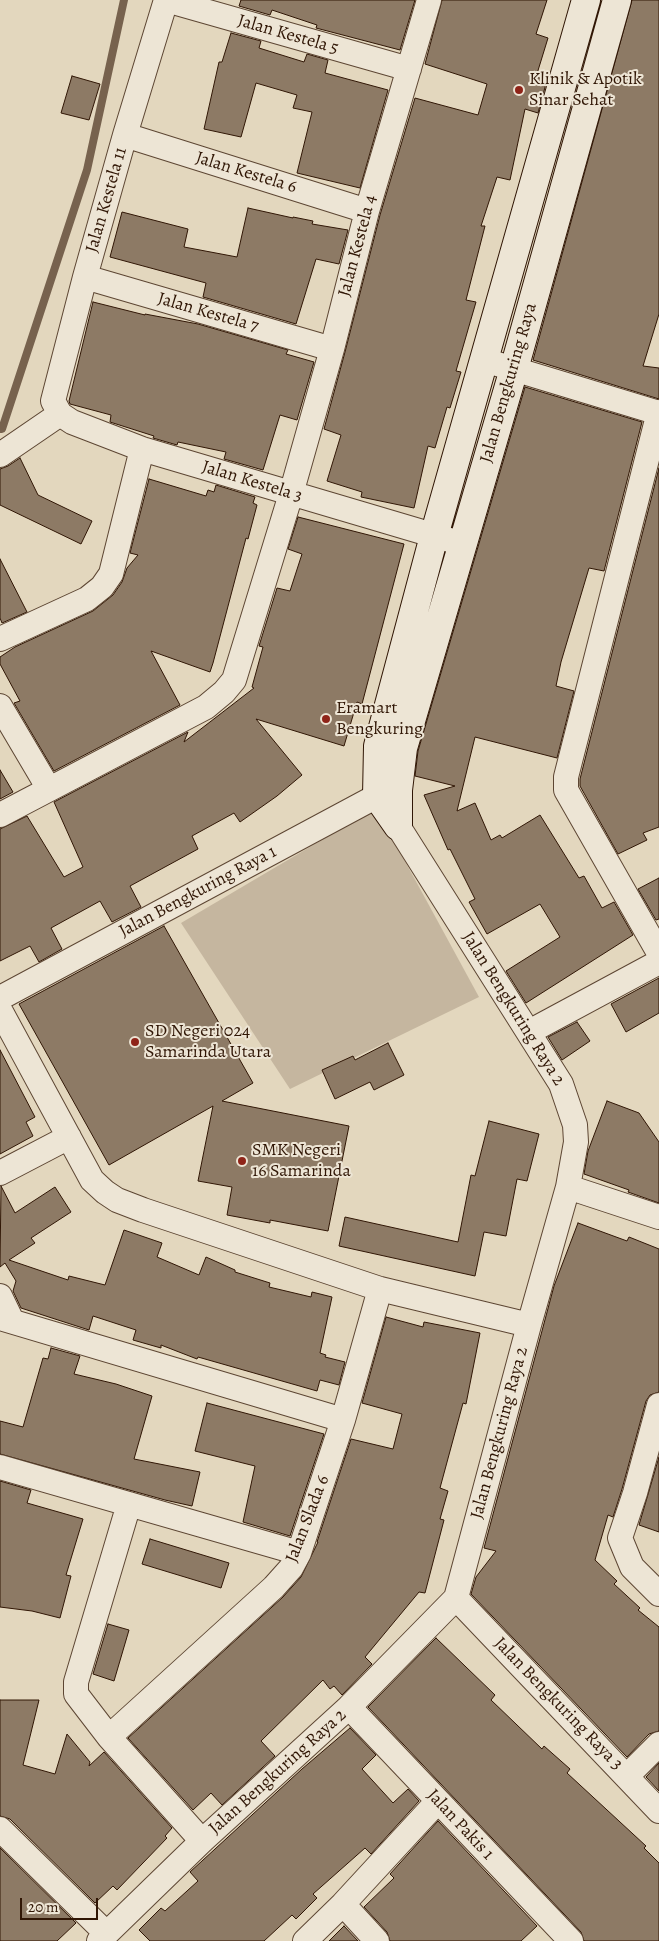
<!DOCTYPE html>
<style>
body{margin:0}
#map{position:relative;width:659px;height:1941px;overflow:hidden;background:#e3d7be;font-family:Alegreya,serif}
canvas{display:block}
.scale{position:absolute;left:20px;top:1898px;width:78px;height:22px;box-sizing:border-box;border:2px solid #301605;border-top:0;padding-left:6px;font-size:15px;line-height:18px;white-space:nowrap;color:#301605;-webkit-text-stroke:4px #ede5d5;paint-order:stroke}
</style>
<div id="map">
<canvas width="659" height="1941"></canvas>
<div class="scale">20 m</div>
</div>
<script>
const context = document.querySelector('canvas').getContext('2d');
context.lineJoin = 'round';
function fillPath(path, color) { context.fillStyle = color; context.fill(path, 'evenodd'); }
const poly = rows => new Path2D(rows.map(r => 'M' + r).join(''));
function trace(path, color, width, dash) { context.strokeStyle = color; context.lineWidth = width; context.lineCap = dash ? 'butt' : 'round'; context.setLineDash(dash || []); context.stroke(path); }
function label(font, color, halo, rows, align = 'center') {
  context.font = font + ' Alegreya,serif'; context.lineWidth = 4; context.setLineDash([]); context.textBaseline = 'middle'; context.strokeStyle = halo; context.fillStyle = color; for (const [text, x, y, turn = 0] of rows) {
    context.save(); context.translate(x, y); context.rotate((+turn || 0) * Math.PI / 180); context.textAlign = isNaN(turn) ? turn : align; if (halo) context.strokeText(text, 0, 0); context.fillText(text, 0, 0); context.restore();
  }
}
const green = poly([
 [376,808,479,997,290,1089,181,923]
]);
const stream = poly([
 [0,429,2,429,87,170,124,0]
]);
const building = poly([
 [241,0,415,0,400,50,316,28,317,25,272,10,270,15,239,6,241,0],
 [442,0,547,0,536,34,548,38,536,77,547,80,538,113,525,109,510,180,497,177,481,226,485,226,466,300,476,302,456,371,461,372,450,408,447,407,435,448,428,446,414,508,361,497,362,492,327,481,341,435,324,429,345,352,380,215,415,98,478,115,487,84,425,64,442,0],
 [632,0,659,0,659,314,643,366,659,368,659,399,533,360,632,0],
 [231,33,261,41,259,48,304,62,307,54,328,60,325,73,388,90,360,188,297,173,312,112,293,108,297,95,256,83,241,137,204,129,219,62,222,62,231,33],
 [72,76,100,84,89,120,61,113,72,76],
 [248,208,293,218,293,217,313,221,312,224,348,230,339,264,316,259,296,324,203,297,206,283,110,257,122,212,188,229,184,247,237,257,248,208],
 [93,302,145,315,145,314,198,324,288,350,286,354,314,362,297,420,280,415,263,470,224,459,226,452,178,442,177,445,153,438,154,436,110,422,111,415,70,404,69,401,93,302],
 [525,387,642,422,604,571,589,568,561,662,556,686,574,691,557,758,475,737,457,811,475,803,491,840,500,835,502,838,540,815,579,878,584,876,602,908,614,902,633,935,526,1003,506,971,560,937,540,904,487,934,469,902,475,899,450,849,448,850,424,795,455,786,415,776,418,751,525,387],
 [20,458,38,495,92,521,81,544,0,505,0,469,8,466,20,458],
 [659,468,659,827,643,833,647,840,618,854,580,786,580,779,659,468],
 [149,479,206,496,208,490,214,492,216,485,255,497,253,503,257,505,248,539,246,538,213,663,210,672,151,651,180,705,54,771,14,703,20,701,0,664,0,657,15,647,93,611,113,595,122,582,127,568,138,555,130,553,149,479],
 [298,517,404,544,362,704,357,702,344,746,256,719,302,775,277,796,240,822,234,813,192,836,198,849,130,886,141,907,112,922,100,901,51,928,62,949,39,962,30,946,0,961,0,829,27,816,64,877,83,867,54,802,188,732,184,742,254,688,252,687,263,647,259,646,277,588,290,591,302,554,288,549,298,517],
 [0,559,27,612,2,623,0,618,0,559],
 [0,770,13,792,0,799,0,770],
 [659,878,659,919,656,920,638,889,659,878],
 [164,926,253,1083,222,1101,349,1126,328,1231,270,1220,270,1223,227,1215,232,1187,198,1181,213,1106,109,1165,19,1004,164,926],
 [659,978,659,1013,626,1032,611,1004,659,978],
 [577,1022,590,1041,562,1060,548,1037,577,1022],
 [388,1043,404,1075,374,1090,370,1082,335,1099,322,1070,353,1056,355,1060,388,1043],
 [0,1050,35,1117,26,1122,33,1136,0,1154,0,1050],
 [607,1101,639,1113,659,1142,659,1203,628,1192,629,1190,584,1174,588,1151,607,1101],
 [489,1121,539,1134,527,1181,517,1179,506,1236,484,1232,475,1276,339,1246,345,1217,458,1242,471,1175,475,1176,489,1121],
 [1,1186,15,1213,55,1187,71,1212,31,1238,35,1243,9,1260,68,1280,69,1276,105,1285,124,1230,162,1243,157,1257,199,1275,206,1257,235,1270,235,1272,270,1283,269,1287,311,1297,312,1292,332,1297,320,1353,326,1355,325,1357,345,1362,339,1385,320,1380,317,1391,198,1357,197,1359,161,1345,161,1348,133,1340,136,1330,93,1316,89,1330,21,1308,13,1291,16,1281,5,1263,0,1267,1,1186],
 [578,1223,627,1241,629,1237,659,1249,659,1392,650,1395,646,1401,622,1489,613,1517,608,1515,595,1560,617,1581,614,1584,640,1608,638,1610,659,1627,659,1731,649,1734,627,1757,471,1594,476,1577,496,1551,484,1548,554,1286,578,1223],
 [386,1317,423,1327,424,1322,480,1333,466,1404,463,1403,440,1488,448,1491,440,1519,444,1520,425,1593,419,1592,365,1657,372,1664,342,1695,334,1686,330,1689,323,1680,261,1741,275,1756,222,1805,211,1793,193,1810,128,1738,283,1597,301,1577,318,1542,317,1542,351,1439,393,1449,402,1414,362,1403,386,1317],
 [51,1348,80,1356,74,1374,116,1384,152,1396,134,1459,200,1472,192,1506,165,1500,0,1454,0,1421,23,1427,43,1358,48,1359,51,1348],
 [207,1403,324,1434,290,1536,243,1522,255,1466,195,1451,207,1403],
 [659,1457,659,1532,639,1525,659,1457],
 [0,1481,31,1490,27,1503,83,1519,66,1575,71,1576,60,1618,32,1611,0,1607,0,1481],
 [150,1539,229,1563,221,1588,142,1564,150,1539],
 [108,1624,129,1630,114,1681,93,1674,108,1624],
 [436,1638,495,1695,491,1700,542,1749,544,1746,570,1769,567,1773,646,1846,644,1848,659,1863,659,1941,584,1941,581,1932,368,1707,436,1638],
 [0,1700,39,1700,23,1765,55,1774,67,1734,90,1762,89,1766,104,1752,172,1828,165,1836,167,1838,117,1890,113,1886,95,1903,10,1819,0,1816,0,1700],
 [350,1728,376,1755,362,1769,393,1803,408,1789,419,1801,371,1854,365,1848,313,1894,317,1898,296,1919,292,1915,264,1941,150,1941,139,1930,161,1908,165,1911,198,1881,190,1872,302,1769,350,1728],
 [659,1763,659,1791,646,1777,659,1763],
 [438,1821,537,1926,521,1941,390,1941,387,1932,364,1907,394,1878,390,1874,438,1821],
 [0,1848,76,1923,57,1941,0,1941,0,1848],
 [344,1926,358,1941,329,1941,344,1926]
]);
const street = poly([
 [166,0,125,135,85,277,53,401,60,414,72,422,142,449,463,544],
 [166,0,409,69],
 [125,135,367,211],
 [85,277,332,349],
 [484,360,659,413],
 [659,412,566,777,566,790,659,953],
 [0,455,60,414],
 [0,639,87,599,102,587,111,574,142,449],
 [0,706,49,789],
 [0,815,206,707,224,692,234,680,291,494,332,349,367,211,429,0],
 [0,998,377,796,394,791],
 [0,1010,92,1180,105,1192,117,1200,143,1210,380,1289,529,1325],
 [529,1032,659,962],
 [0,1173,69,1137],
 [568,1187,659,1217],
 [0,1296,12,1321],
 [0,1318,343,1420],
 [659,1405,635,1493,620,1538,632,1567,659,1594],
 [0,1467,299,1553],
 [129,1504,76,1682,76,1694,109,1737,202,1841],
 [456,1598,659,1811],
 [349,1707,571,1941],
 [109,1737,274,1587,291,1568,299,1553,343,1420,380,1289],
 [627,1776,659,1744],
 [0,1829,106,1933],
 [343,1904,377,1941],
 [99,1941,202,1841,349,1707,456,1598,529,1325,568,1187,576,1142,575,1125,561,1084,398,826],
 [305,1941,343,1904,438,1801]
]);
const secondary = poly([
 [398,826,377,796,378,746,434,536,586,0],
 [398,826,398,790,403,748,514,369,617,0]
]);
const markers = [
 [519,90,5,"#8f2418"],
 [326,719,5,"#8f2418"],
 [135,1042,5,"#8f2418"],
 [242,1161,5,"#8f2418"]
];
const streetNames = [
 ["Jalan Kestela 5",288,35,16],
 ["Jalan Kestela 6",246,173,17],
 ["Jalan Kestela 11",107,200,-74],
 ["Jalan Kestela 4",358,246,-75],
 ["Jalan Kestela 7",208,313,16],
 ["Jalan Bengkuring Raya",509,383,-74],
 ["Jalan Kestela 3",252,482,17],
 ["Jalan Bengkuring Raya 1",198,892,-28],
 ["Jalan Bengkuring Raya 2",513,1009,58],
 ["Jalan Bengkuring Raya 2",500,1433,-75],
 ["Jalan Slada 6",308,1519,-69],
 ["Jalan Bengkuring Raya 3",558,1704,46],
 ["Jalan Bengkuring Raya 2",278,1772,-42],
 ["Jalan Pakis 1",460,1825,47]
];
const poiNames = [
 ["Klinik & Apotik",529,80],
 ["Sinar Sehat",529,101],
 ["Eramart",336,709],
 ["Bengkuring",336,730],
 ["SD Negeri 024",145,1032],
 ["Samarinda Utara",145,1053],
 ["SMK Negeri",252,1151],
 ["16 Samarinda",252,1172]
];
fillPath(green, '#c5b69f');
trace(stream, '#77624e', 8);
fillPath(building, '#8d7a65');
trace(building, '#301605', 1);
trace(street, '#5d4633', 26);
trace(secondary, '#301605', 30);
trace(street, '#ede5d5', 24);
trace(secondary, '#ede5d5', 28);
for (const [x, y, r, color] of markers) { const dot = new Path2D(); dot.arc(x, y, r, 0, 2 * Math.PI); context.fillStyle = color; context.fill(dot); trace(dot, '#ede5d5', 2); }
label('18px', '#301605', '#ede5d5', streetNames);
label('18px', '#301605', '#ede5d5', poiNames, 'left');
</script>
